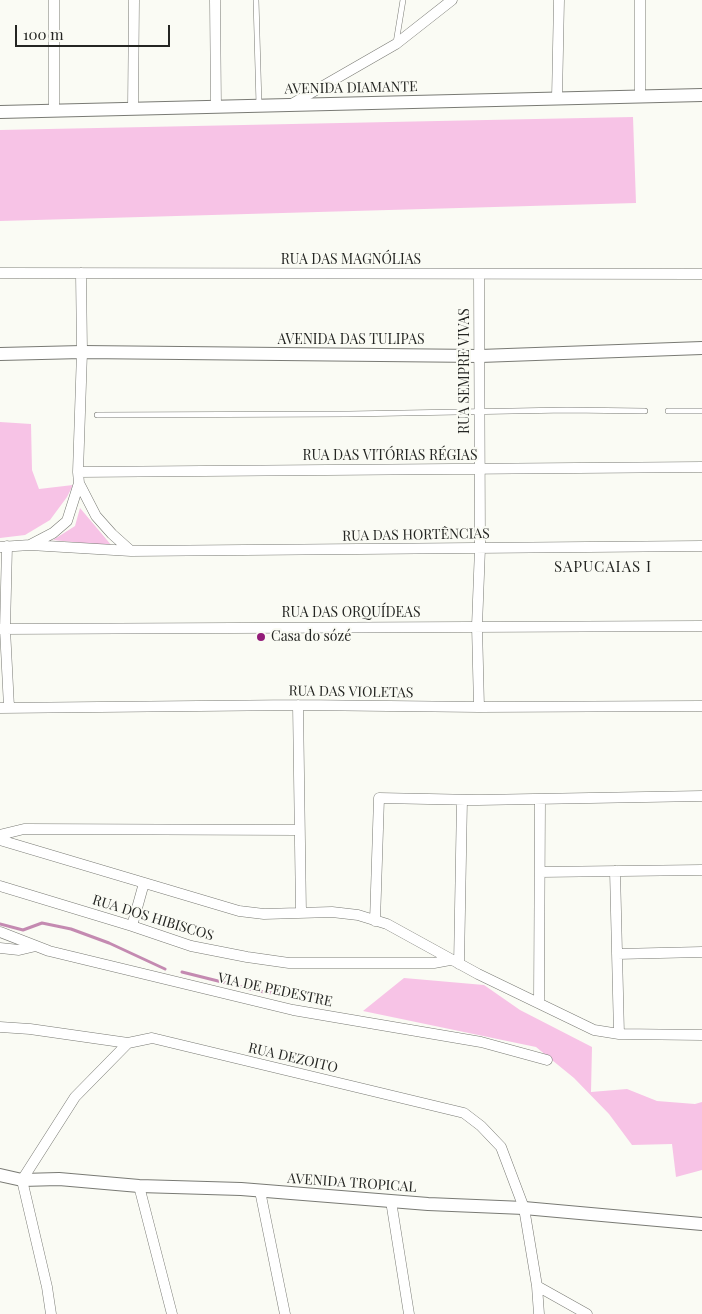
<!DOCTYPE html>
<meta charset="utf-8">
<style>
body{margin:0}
#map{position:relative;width:702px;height:1314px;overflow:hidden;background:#fafbf4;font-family:"Playfair Display",serif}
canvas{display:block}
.scale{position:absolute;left:15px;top:25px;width:155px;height:22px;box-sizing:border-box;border:2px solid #242522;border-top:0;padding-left:6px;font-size:15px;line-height:18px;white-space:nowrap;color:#242522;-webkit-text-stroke:4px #fafbf4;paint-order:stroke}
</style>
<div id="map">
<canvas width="702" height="1314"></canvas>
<div class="scale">100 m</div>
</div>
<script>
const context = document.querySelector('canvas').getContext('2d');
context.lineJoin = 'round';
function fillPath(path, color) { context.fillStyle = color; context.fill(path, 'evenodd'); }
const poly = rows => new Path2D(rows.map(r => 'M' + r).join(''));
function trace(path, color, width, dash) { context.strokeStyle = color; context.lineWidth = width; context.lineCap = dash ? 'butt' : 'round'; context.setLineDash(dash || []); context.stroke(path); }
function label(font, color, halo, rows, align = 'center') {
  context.font = font + ' "Playfair Display",serif'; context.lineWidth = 4; context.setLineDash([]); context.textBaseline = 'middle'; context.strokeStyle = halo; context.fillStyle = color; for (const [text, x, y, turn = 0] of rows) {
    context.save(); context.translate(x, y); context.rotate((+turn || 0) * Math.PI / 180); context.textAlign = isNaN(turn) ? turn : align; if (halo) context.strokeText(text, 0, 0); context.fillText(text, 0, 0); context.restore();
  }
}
const green = poly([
 [633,117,636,203,0,221,0,130],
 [0,422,31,424,32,470,39,489,73,485,67,497,50,520,25,535,0,538],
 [80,508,112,546,53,540,75,526],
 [404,978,484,985,520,1010,592,1047,591,1092,627,1089,657,1101,695,1104,702,1102,702,1170,676,1177,672,1144,632,1145,609,1114,574,1078,536,1047,363,1011]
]);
const stream = poly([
 [0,924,23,930,42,923,71,929,109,943,165,969],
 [182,972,258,991,298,997]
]);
const service = poly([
 [256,0,259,105],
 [396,43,403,0],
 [668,411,702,411],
 [97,415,349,414,567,410,645,411]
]);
const minor = poly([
 [54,0,54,111],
 [215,0,216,107],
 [640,0,640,96],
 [557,98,559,0],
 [290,105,396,44,452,0],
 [133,109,134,0],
 [0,273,702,274],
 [479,274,480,548,477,626,479,707],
 [78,472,702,467],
 [79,483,96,516,112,534,131,551],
 [30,545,131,551,702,546],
 [7,546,5,629,9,707],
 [0,547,30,545,53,533,67,521,79,483,78,472,82,352,81,273],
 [0,629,702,626],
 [298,705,301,913],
 [0,708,298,705,479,707,702,706],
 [0,835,24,829,299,830],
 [0,840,239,911,264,914,332,912,358,915,387,924,478,974,594,1030,619,1034,702,1035],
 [615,871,619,1034],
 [540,872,702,870],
 [0,886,132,926,191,946,247,957,289,963,434,963,450,960],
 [375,921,379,798,478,800,702,796],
 [132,926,144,883],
 [0,932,49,951,293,1010,481,1042,547,1060],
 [0,948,19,950,36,946],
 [617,954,702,952],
 [459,964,462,800],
 [539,1003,540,799],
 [0,1027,30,1029,128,1043,152,1038,464,1113,481,1126,501,1147,524,1208,537,1286,539,1314],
 [139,1186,172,1314],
 [260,1191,285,1314],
 [391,1201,409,1314],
 [537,1286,587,1314],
 [51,1314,47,1287,22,1180,75,1097,128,1043]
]);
const tertiary = poly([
 [0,112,702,95],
 [0,354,82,352,480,356,702,348],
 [0,1175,22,1180,59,1179,139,1186,241,1189,428,1204,524,1208,702,1224]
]);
const markers = [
 [261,637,5,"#931c79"]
];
const streetNames = [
 ["AVENIDA DIAMANTE",351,88,-1],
 ["RUA DAS MAGNÓLIAS",351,260],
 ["AVENIDA DAS TULIPAS",351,340],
 ["RUA SEMPRE VIVAS",465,371,-90],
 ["RUA DAS VITÓRIAS RÉGIAS",390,456],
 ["RUA DAS HORTÊNCIAS",416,535,-1],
 ["RUA DAS ORQUÍDEAS",351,613],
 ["RUA DAS VIOLETAS",351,692,1],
 ["RUA DOS HIBISCOS",153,918,17],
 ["VIA DE PEDESTRE",275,990,12],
 ["RUA DEZOITO",293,1058,13],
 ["AVENIDA TROPICAL",352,1183,4]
];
const poiNames = [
 ["Casa do sózé",271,637]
];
const neighbourhoodNames = [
 ["SAPUCAIAS I",603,567]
];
fillPath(green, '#f7c3e6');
trace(stream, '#c48ab1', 3);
trace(service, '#797a74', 6);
trace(minor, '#797a74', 11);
trace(tertiary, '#797a74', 14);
trace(service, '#fff', 5);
trace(minor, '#fff', 10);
trace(tertiary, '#fff', 12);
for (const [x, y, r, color] of markers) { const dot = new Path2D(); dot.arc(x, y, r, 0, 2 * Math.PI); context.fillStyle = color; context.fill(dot); trace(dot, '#fafbf4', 2); }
label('14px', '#242522', '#fafbf4', streetNames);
label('14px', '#242522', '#fafbf4', poiNames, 'left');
context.letterSpacing = '1px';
label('15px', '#242522', '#fafbf4', neighbourhoodNames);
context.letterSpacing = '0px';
</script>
